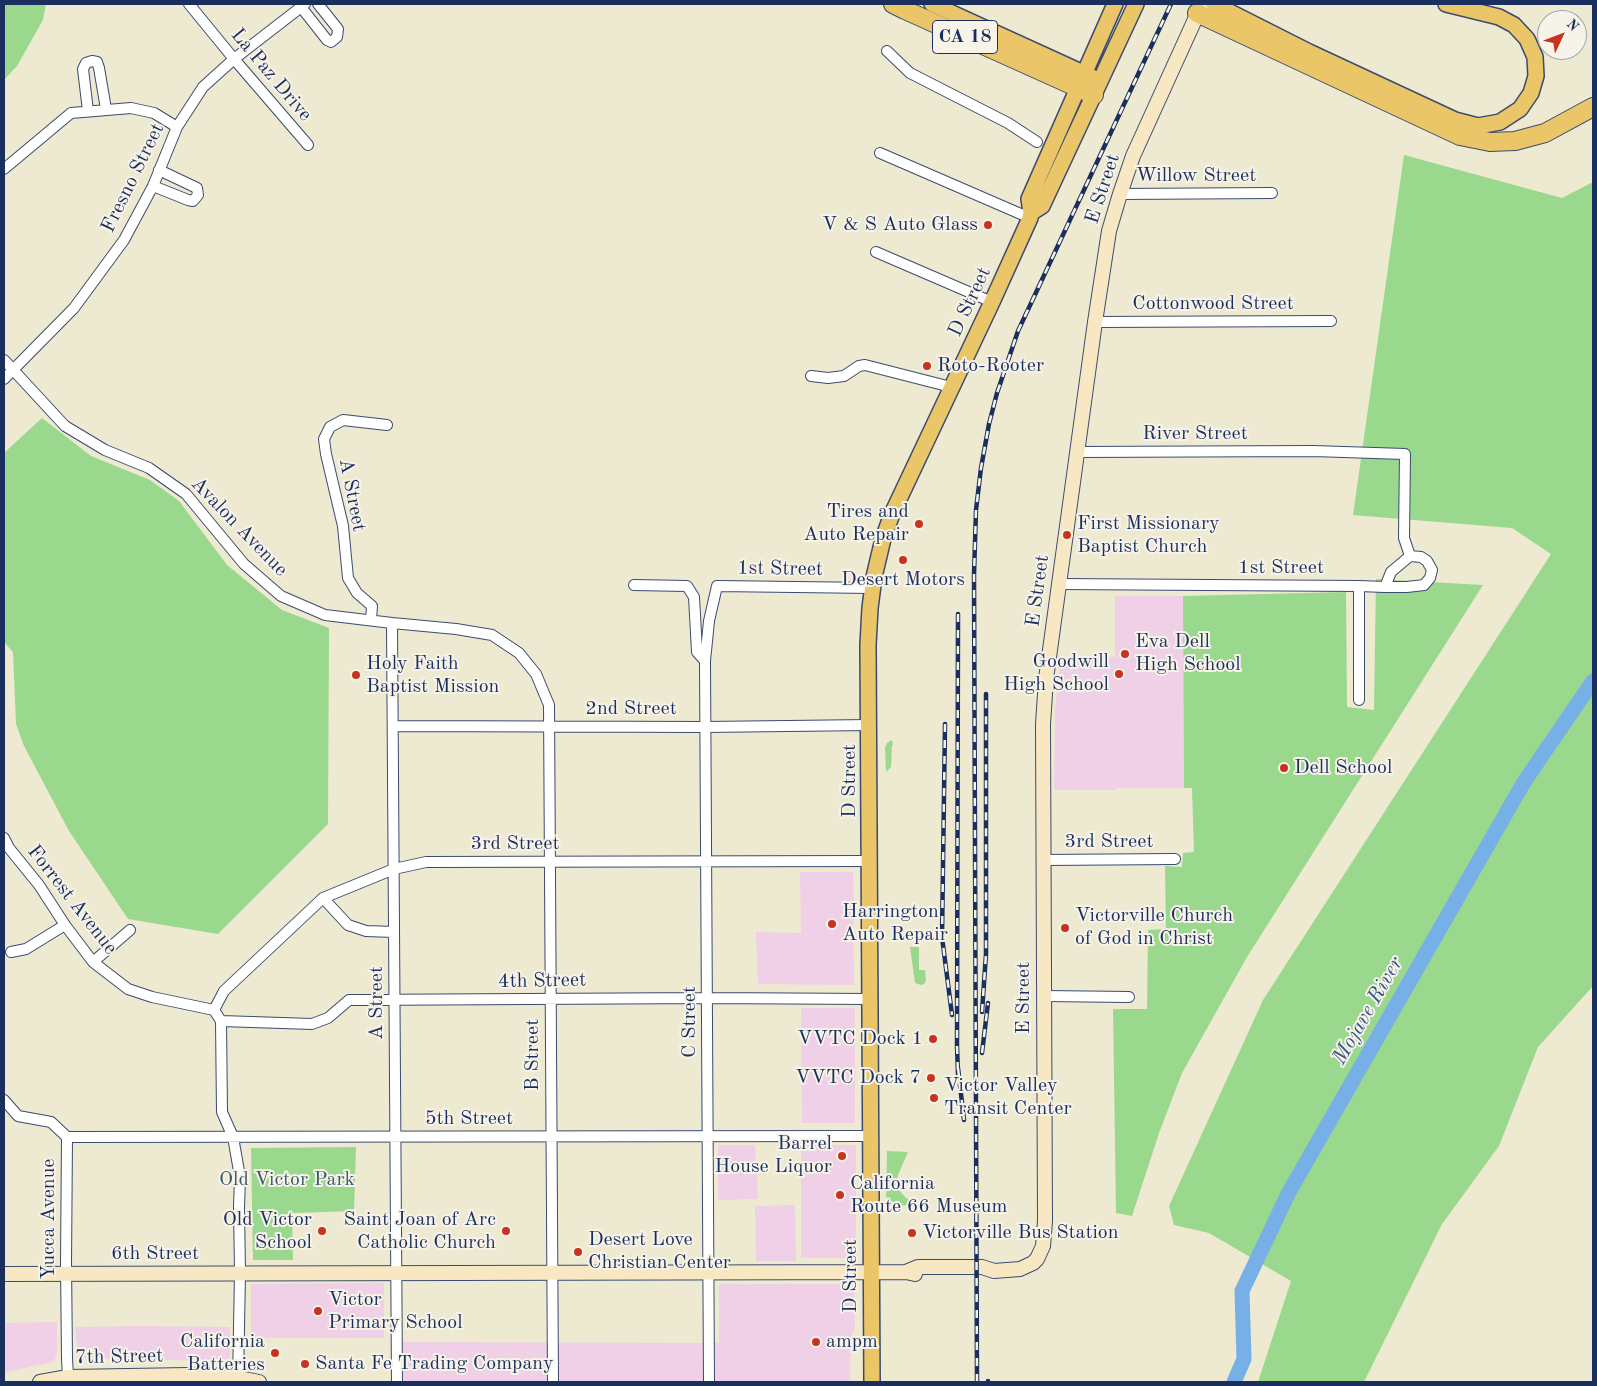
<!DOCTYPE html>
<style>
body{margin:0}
#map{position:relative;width:1597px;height:1386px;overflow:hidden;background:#eee9d1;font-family:"Old Standard TT",serif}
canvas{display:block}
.frame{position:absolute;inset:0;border:5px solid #1b2f5e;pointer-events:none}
.north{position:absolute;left:1537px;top:10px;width:50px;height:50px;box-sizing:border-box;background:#f7f3e8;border:1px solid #9fa5b1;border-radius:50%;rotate:47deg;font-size:14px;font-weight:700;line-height:20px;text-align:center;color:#1b2f5e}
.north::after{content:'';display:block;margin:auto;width:18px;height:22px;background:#c8321e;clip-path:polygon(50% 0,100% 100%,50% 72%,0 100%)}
</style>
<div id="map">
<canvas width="1597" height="1386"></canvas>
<div class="frame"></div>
<div class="north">N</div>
</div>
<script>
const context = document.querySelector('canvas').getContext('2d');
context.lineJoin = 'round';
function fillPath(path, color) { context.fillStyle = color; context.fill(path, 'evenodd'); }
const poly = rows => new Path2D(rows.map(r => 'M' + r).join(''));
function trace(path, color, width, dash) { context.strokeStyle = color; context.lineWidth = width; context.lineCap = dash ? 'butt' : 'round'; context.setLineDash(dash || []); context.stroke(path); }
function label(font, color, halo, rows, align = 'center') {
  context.font = font + ' "Old Standard TT",serif'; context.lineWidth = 4; context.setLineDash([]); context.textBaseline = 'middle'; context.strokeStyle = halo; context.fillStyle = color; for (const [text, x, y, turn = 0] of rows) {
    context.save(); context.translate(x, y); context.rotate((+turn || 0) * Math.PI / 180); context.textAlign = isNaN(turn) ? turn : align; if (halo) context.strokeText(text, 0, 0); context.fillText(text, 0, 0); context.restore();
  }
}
const built = poly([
 [1115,596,1183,596,1184,788,1116,788,1115,790,1054,790,1055,711,1061,658,1115,657],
 [800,872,853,872,854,985,758,984,756,932,801,933],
 [801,1008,855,1008,855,1123,802,1123],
 [718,1145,755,1145,758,1199,718,1200],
 [801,1145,856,1145,856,1258,801,1258],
 [795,1205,796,1261,756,1261,755,1206],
 [384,1283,384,1338,251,1338,251,1284],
 [719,1284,854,1284,855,1328,851,1336,850,1380,848,1382,403,1382,402,1342,719,1343],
 [57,1322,57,1355,53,1362,6,1372,4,1370,4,1323],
 [140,1326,230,1327,230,1358,224,1361,80,1358,78,1357,75,1327]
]);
const green = poly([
 [4,4,46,4,43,20,17,66,4,80],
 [1404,155,1562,198,1593,182,1593,986,1538,1047,1499,1146,1442,1224,1364,1382,1258,1382,1291,1281,1209,1233,1174,1225,1169,1206,1263,1000,1551,554,1512,528,1353,515],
 [42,418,91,456,150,480,179,501,227,565,282,610,329,628,328,824,218,934,128,919,69,831,24,746,16,724,13,652,4,642,4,453],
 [1376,579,1483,585,1247,957,1182,1073,1159,1133,1132,1216,1116,1213,1113,1009,1147,1009,1148,930,1166,929,1165,866,1182,867,1183,853,1194,852,1192,788,1184,788,1183,596,1346,592,1347,707,1374,710],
 [892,740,893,745,892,746,891,767,886,772,885,748,887,743],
 [910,947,919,947,919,970,925,970,926,981,924,984,921,985,915,983],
 [356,1147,354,1211,292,1213,293,1260,253,1260,251,1148],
 [887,1151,908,1152,898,1175,897,1183,899,1190,905,1197,913,1203,913,1205,886,1206]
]);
const river = poly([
 [1234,1382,1244,1359,1242,1291,1289,1192,1524,782,1593,681]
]);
const street = poly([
 [189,4,234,59,308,145],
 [301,7,327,40,331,42,337,37,338,29,318,4],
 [887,51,910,73,1008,123,1037,142],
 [88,111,83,69,86,63,92,61,97,62,99,68,106,109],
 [880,153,1030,218],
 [4,169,71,113,131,108,154,113,177,127],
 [153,186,188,200,193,201,198,195,197,188,159,170],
 [1120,194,1272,193],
 [876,252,992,302],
 [1095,322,1331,321],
 [4,360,65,426,105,450,149,468,186,494,244,564,281,596,325,615,392,623,456,629,492,635,519,653,536,674,549,705,553,1382],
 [811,376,828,378,844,376,859,366,865,365,951,387],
 [4,379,74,308,124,240,153,186,177,127,203,87,234,59,305,4],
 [1078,452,1313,451,1405,454,1404,538,1410,556],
 [1059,584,1359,586,1359,700],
 [634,585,687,586,694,597,697,652,705,661],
 [1359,586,1385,587,1407,587,1424,585,1430,578,1432,570,1427,561,1421,557,1410,556,1391,572,1385,587],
 [371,620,372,606,357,593,348,578,343,526,326,454,324,439,330,427,343,420,387,425],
 [392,623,397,1382],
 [393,726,705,727,870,725],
 [4,838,9,848,39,885,65,925,93,962,128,989,152,997,214,1010,221,1021,222,1112,233,1137,240,1177,239,1207,240,1273,238,1382],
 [1043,860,1175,859],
 [323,898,348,925,366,931,394,932],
 [11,952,26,949,65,925],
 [93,962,130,930],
 [1044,996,1129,997],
 [214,1010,224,991,323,898,394,869,426,862,870,861],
 [221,1021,312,1024,328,1018,349,1000,707,998,871,999],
 [4,1100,18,1116,51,1122,67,1137,66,1264,67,1358,68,1377],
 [67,1137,871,1136],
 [709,1382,705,661,709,621,717,586,872,588]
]);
const secondary = poly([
 [906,1272,918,1267,982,1267,994,1271,1020,1269,1033,1263,1037,1259,1043,1246,1045,1221,1043,724,1046,679,1095,322,1109,231,1120,194,1133,156,1202,4],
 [4,1274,906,1272,915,1274],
 [40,1382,68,1377,188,1375,238,1378,259,1382]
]);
const primary = poly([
 [932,4,1092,77],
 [1214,4,1309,52,1455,120,1478,126,1500,122,1520,109,1531,93,1536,76,1535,57,1527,39,1514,25,1499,17,1446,4],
 [1031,213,1042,206,1136,4],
 [872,1382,868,645,870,608,874,577,883,539,892,514,992,302,1030,218,1031,213,1029,199,1115,4]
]);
const highway = poly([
 [893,4,905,10,1094,95],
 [1197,13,1460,136,1490,142,1515,141,1545,133,1593,107]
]);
const rail = poly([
 [958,614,957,1046,958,1074],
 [945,724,942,937,952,1015],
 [982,1012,986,954,986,694],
 [982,1053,988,1003],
 [958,1068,964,1120],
 [988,1381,988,1382],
 [977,1382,974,575,976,510,981,468,989,424,997,393,1018,331,1171,4]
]);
const markers = [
 [988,225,5,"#c8321e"],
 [927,366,5,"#c8321e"],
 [919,524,5,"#c8321e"],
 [1067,535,5,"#c8321e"],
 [903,560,5,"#c8321e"],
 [1125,654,5,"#c8321e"],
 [1119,674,5,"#c8321e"],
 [356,675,5,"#c8321e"],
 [1284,768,5,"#c8321e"],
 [832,924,5,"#c8321e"],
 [1065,928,5,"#c8321e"],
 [933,1039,5,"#c8321e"],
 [931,1078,5,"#c8321e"],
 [934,1098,5,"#c8321e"],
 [842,1156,5,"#c8321e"],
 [840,1195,5,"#c8321e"],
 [322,1231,5,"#c8321e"],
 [506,1231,5,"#c8321e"],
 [912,1233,5,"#c8321e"],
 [578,1252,5,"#c8321e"],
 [318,1311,5,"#c8321e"],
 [816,1342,5,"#c8321e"],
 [275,1353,5,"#c8321e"],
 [305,1364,5,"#c8321e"]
];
const shields = [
 [965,37,65]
];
const shieldNames = [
 ["CA 18",965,37]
];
const streetNames = [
 ["La Paz Drive",271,75,50],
 ["Willow Street",1196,176],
 ["Fresno Street",133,178,-64],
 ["E Street",1103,189,-72],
 ["D Street",970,302,-65],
 ["Cottonwood Street",1213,304],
 ["River Street",1195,434],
 ["A Street",352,495,79],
 ["Avalon Avenue",239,527,46],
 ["1st Street",1281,568],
 ["1st Street",780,569,1],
 ["E Street",1038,591,-82],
 ["2nd Street",631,709],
 ["D Street",850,781,-90],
 ["3rd Street",1109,842],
 ["3rd Street",515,844],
 ["Forrest Avenue",72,900,52],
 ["4th Street",542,981,-1],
 ["E Street",1024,998,-90],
 ["A Street",377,1003,-90],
 ["C Street",690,1022,-90],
 ["B Street",533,1055,-90],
 ["5th Street",469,1119],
 ["Yucca Avenue",49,1219,-90],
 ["6th Street",155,1254],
 ["D Street",851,1276,-90],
 ["7th Street",119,1357,-1]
];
const poiNames = [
 ["V & S Auto Glass",978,225,"right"],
 ["Roto-Rooter",937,366],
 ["Tires and",909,512,"right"],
 ["Auto Repair",909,535,"right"],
 ["First Missionary",1077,524],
 ["Baptist Church",1077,547],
 ["Desert Motors",903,580,"center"],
 ["Eva Dell",1135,642],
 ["High School",1135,665],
 ["Goodwill",1109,662,"right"],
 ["High School",1109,685,"right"],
 ["Holy Faith",366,664],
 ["Baptist Mission",366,687],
 ["Dell School",1294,768],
 ["Harrington",842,912],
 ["Auto Repair",842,935],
 ["Victorville Church",1075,916],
 ["of God in Christ",1075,939],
 ["VVTC Dock 1",923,1039,"right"],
 ["VVTC Dock 7",921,1078,"right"],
 ["Victor Valley",944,1086],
 ["Transit Center",944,1109],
 ["Barrel",832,1144,"right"],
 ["House Liquor",832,1167,"right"],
 ["California",850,1184],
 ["Route 66 Museum",850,1207],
 ["Old Victor",312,1220,"right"],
 ["School",312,1243,"right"],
 ["Saint Joan of Arc",496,1220,"right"],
 ["Catholic Church",496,1243,"right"],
 ["Victorville Bus Station",922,1233],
 ["Desert Love",588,1240],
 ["Christian Center",588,1263],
 ["Victor",328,1300],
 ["Primary School",328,1323],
 ["California",265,1342,"right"],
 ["Batteries",265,1365,"right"],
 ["ampm",826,1342],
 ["Santa Fe Trading Company",315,1364]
];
const parkNames = [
 ["Old Victor Park",287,1180]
];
const waterNames = [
 ["Mojave River",1368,1011,-60]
];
fillPath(built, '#efd0e6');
fillPath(green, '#99d88d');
trace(river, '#76b0e7', 15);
trace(street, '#3b4b6f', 12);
trace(secondary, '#3b4b6f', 16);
trace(primary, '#3b4b6f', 18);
trace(highway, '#3b4b6f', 20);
trace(street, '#fff', 10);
trace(secondary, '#f7e8c3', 14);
trace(primary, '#ebc669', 15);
trace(highway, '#ebc669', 18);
trace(rail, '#1b2f5e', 4.5);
trace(rail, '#f7f3e8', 2.5, [8]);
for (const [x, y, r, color] of markers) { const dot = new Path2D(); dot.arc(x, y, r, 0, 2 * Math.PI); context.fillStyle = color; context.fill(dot); trace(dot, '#f7f3e8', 2); }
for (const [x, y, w] of shields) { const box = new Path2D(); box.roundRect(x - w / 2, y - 16.5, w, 33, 4); context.fillStyle = '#f7f3e8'; context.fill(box); trace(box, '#1b2f5e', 1); }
label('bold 19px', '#1b2f5e', null, shieldNames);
label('20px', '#1b2f5e', '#f7f3e8', streetNames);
label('20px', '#1b2f5e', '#f7f3e8', poiNames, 'left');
label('20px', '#3a596a', '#f7f3e8', parkNames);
label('italic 21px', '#365687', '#f7f3e8', waterNames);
</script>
